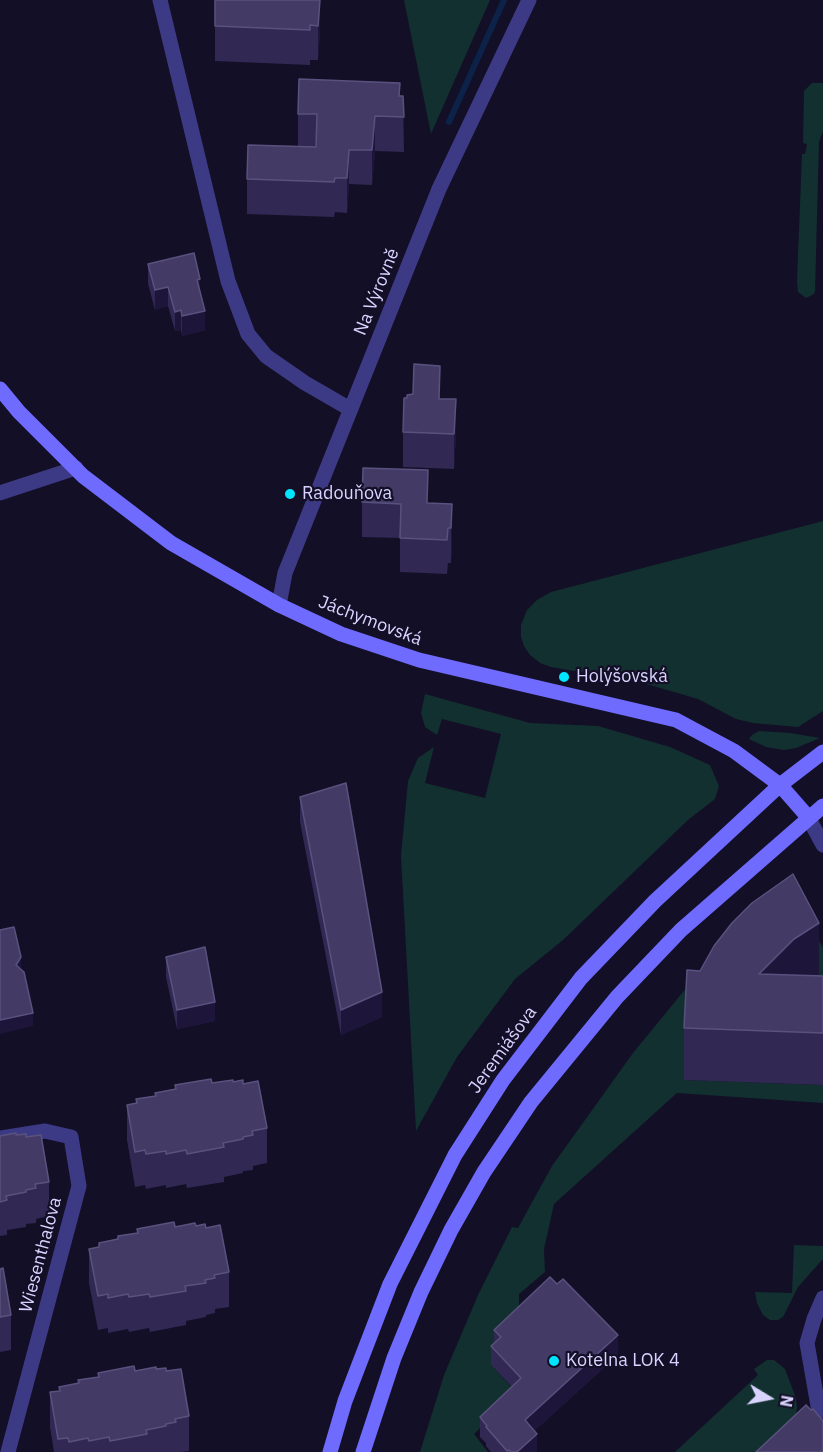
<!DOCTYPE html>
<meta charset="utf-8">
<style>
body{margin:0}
#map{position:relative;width:823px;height:1452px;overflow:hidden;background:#130f26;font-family:"IBM Plex Sans",sans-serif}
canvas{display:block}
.north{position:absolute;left:739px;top:1368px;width:60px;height:60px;-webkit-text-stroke:4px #130f26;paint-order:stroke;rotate:100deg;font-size:16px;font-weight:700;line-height:24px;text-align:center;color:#d9d4ff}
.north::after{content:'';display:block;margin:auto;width:21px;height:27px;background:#d9d4ff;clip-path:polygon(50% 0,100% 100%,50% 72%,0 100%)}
</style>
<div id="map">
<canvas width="823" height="1452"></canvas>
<div class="north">N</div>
</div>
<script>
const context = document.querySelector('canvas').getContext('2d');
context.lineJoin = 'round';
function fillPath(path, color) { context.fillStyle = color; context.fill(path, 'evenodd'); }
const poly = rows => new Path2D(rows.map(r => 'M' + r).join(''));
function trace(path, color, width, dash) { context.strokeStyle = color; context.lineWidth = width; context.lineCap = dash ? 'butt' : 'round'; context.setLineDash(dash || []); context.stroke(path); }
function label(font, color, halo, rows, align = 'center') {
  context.font = font + ' "IBM Plex Sans",sans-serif'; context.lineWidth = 4.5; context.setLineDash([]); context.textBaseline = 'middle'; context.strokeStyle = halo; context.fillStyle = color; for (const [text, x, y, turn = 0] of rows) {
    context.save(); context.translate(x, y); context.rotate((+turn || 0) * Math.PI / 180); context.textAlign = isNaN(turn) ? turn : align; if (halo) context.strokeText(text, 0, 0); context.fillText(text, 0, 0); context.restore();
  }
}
const green = poly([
 [404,0,490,0,431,134],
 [812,83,823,83,823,131,819,142,815,291,814,294,806,298,798,292,797,281,802,154,805,154,807,144,803,143,804,91],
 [823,521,823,711,798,727,753,723,736,719,698,699,643,683,551,667,540,663,530,655,524,646,521,637,521,625,527,610,537,600,551,592],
 [425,694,530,723,598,726,670,747,710,765,719,786,715,799,688,820,563,940,515,979,457,1057,416,1131,401,856,408,781,418,758,434,747,425,783,485,798,501,734,442,719,437,735,425,727,421,713],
 [759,731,790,733,820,738,796,748,784,750,766,747,749,739,752,735],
 [793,893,823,948,823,1027,793,926,684,1080,823,1085,823,1103,677,1093,554,1204,544,1249,545,1272,519,1294,519,1326,491,1365,517,1393,474,1434,488,1452,420,1452,444,1375,479,1293,512,1227,518,1228,552,1166,633,1053,719,948],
 [794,1245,823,1246,823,1259,798,1287,783,1317,778,1320,770,1320,763,1315,757,1303,755,1292,792,1293],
 [767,1360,774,1360,785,1369,796,1398,797,1407,796,1415,763,1452,675,1452,758,1375,754,1369]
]);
const stream = poly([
 [449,122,504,0]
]);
const street = poly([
 [160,0,228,281,248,334,266,356,305,383,350,409],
 [0,493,76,468],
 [279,605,285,573,439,189,529,0],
 [808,817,823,845],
 [0,1138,45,1131,71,1137,79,1186,8,1452],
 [823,1298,814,1319,807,1343,818,1406,823,1411]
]);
const secondary = poly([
 [0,389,19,412,83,476,171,543,279,605,341,634,419,660,676,720,734,751,780,785,808,817],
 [330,1452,345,1401,390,1284,455,1155,503,1080,581,978,655,901,780,785,823,752],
 [363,1452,394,1358,421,1292,451,1230,484,1172,531,1102,617,997,681,930,823,806]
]);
const wall = poly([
 [320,0,320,30,318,60,310,60,310,65,215,61,215,26],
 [400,96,403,96,404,152,375,151,372,185,349,184,347,213,335,212,334,217,247,214,247,179,298,146,298,114],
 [148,264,200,292,205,330,182,336,181,330,175,331,168,306,155,310,148,284],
 [440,399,456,434,454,469,403,467,403,432],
 [362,502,452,504,452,539,451,563,448,563,447,574,400,572,400,538,362,537],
 [300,797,382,1017,341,1035,300,822],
 [166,957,215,1021,177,1029,166,977],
 [819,974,817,975,823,976,823,1085,684,1080,684,1028],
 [233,1082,243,1084,267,1128,267,1163,253,1166,253,1170,243,1171,243,1173,224,1177,224,1182,187,1188,186,1184,166,1188,166,1185,146,1189,145,1185,135,1187,127,1140,127,1105,136,1103,136,1099,155,1096,175,1089,175,1085],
 [16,1135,26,1137,49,1182,49,1216,36,1219,36,1223,26,1224,26,1227,7,1230,7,1235,0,1236,0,1136],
 [196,1226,206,1228,229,1272,229,1307,215,1309,215,1313,206,1315,206,1317,186,1321,186,1325,150,1332,149,1328,129,1332,128,1329,108,1333,108,1328,98,1330,89,1283,89,1249,99,1247,99,1243,175,1227],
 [0,1269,11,1315,11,1350,0,1352],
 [494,1330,618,1355,534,1431,537,1452,491,1452,486,1446,486,1443,480,1437,480,1417,512,1387,491,1365,491,1346,494,1343],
 [156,1369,166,1371,189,1416,189,1451,181,1452,54,1452,50,1427,50,1392,59,1391,59,1387,78,1383,98,1377,98,1373]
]);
const shadedWall = poly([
 [320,0,320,30,318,60,318,26],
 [375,116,375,151,372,185,372,150],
 [349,150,349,184,347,213,347,178],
 [200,279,200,298,197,280],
 [168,287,168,306,155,310,155,290],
 [181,310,181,330,175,331,175,312],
 [205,311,205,330,182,336,182,316],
 [456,399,456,434,454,469,454,434],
 [452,504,452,539,451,563,451,528],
 [819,923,819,974,794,990,759,974,794,939],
 [21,957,21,970,16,965],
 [382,992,382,1017,341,1035,341,1010],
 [215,1002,215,1021,177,1029,177,1010],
 [33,1013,33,1026,0,1034,0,1020],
 [618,1335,618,1355,525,1439,525,1420],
 [537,1434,537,1452,517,1452]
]);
const building = poly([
 [215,0,320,0,318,26,310,25,310,30,215,26,215,0],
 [299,79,400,83,399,96,403,96,404,117,375,116,372,150,349,150,347,178,335,178,334,182,247,179,248,145,316,147,317,114,298,114,299,79],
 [194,253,200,279,197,280,205,311,182,316,181,310,175,312,168,287,155,290,148,264,194,253],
 [414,364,440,366,439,399,456,399,454,434,403,432,404,398,407,398,407,395,413,394,414,364],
 [363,468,428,470,427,503,452,504,451,528,448,528,447,540,400,538,401,504,362,502,363,468],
 [346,783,382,992,341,1010,300,797,346,783],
 [793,874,819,923,794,939,759,974,823,976,823,1033,684,1028,687,970,700,971,714,946,732,923,752,903,793,874],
 [14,927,21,957,16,965,24,972,33,1013,0,1020,0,930,14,927],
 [205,947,215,1002,177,1010,166,957,205,947],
 [211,1079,212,1083,233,1080,233,1082,243,1080,243,1084,258,1081,267,1128,252,1131,253,1135,243,1137,243,1139,223,1143,224,1147,187,1154,186,1150,166,1154,166,1151,146,1154,145,1150,135,1152,127,1105,137,1103,136,1099,156,1096,155,1093,176,1089,175,1085,211,1079],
 [16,1133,16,1135,26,1134,26,1137,41,1135,49,1182,35,1184,36,1188,26,1190,26,1192,6,1196,7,1200,0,1202,0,1136,16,1133],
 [174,1222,175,1227,195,1223,196,1226,205,1224,206,1228,220,1225,229,1272,214,1275,215,1278,205,1280,206,1283,185,1286,186,1291,150,1297,149,1294,129,1297,128,1294,108,1298,108,1294,98,1296,89,1249,99,1247,99,1243,118,1239,118,1236,138,1233,137,1229,174,1222],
 [3,1268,11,1315,0,1317,0,1269,3,1268],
 [550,1277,557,1284,563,1279,618,1335,525,1420,537,1434,517,1452,511,1452,509,1450,507,1451,486,1427,487,1426,480,1417,521,1378,491,1346,501,1337,494,1330,550,1277],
 [134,1366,135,1371,156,1367,156,1369,166,1368,166,1371,181,1369,189,1416,175,1419,176,1422,166,1424,166,1426,146,1430,147,1434,110,1441,109,1437,89,1441,88,1438,69,1442,68,1438,58,1439,50,1392,60,1391,59,1387,79,1383,78,1380,99,1377,98,1373,134,1366],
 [806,1405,811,1410,813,1409,823,1421,823,1452,756,1452,806,1405]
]);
const markers = [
 [290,494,6,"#00e5ff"],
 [564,677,6,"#00e5ff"],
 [554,1361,6,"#00e5ff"]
];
const streetNames = [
 ["Na Výrovně",377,292,-68],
 ["Jáchymovská",370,621,21],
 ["Jeremiášova",503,1050,-54],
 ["Wiesenthalova",41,1255,-75]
];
const poiNames = [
 ["Radouňova",302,494],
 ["Holýšovská",576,677],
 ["Kotelna LOK 4",566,1361]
];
fillPath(green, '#12302f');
trace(stream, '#0c2248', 6);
trace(street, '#3d3a85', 15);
trace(secondary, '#6f6bff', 15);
fillPath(wall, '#312854');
fillPath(shadedWall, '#1d163a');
fillPath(building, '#433a66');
trace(building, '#5a527e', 1.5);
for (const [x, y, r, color] of markers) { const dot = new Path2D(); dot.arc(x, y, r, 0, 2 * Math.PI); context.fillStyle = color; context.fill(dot); trace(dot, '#130f26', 2); }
label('18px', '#d9d4ff', '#130f26', streetNames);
label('18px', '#d9d4ff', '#130f26', poiNames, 'left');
</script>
